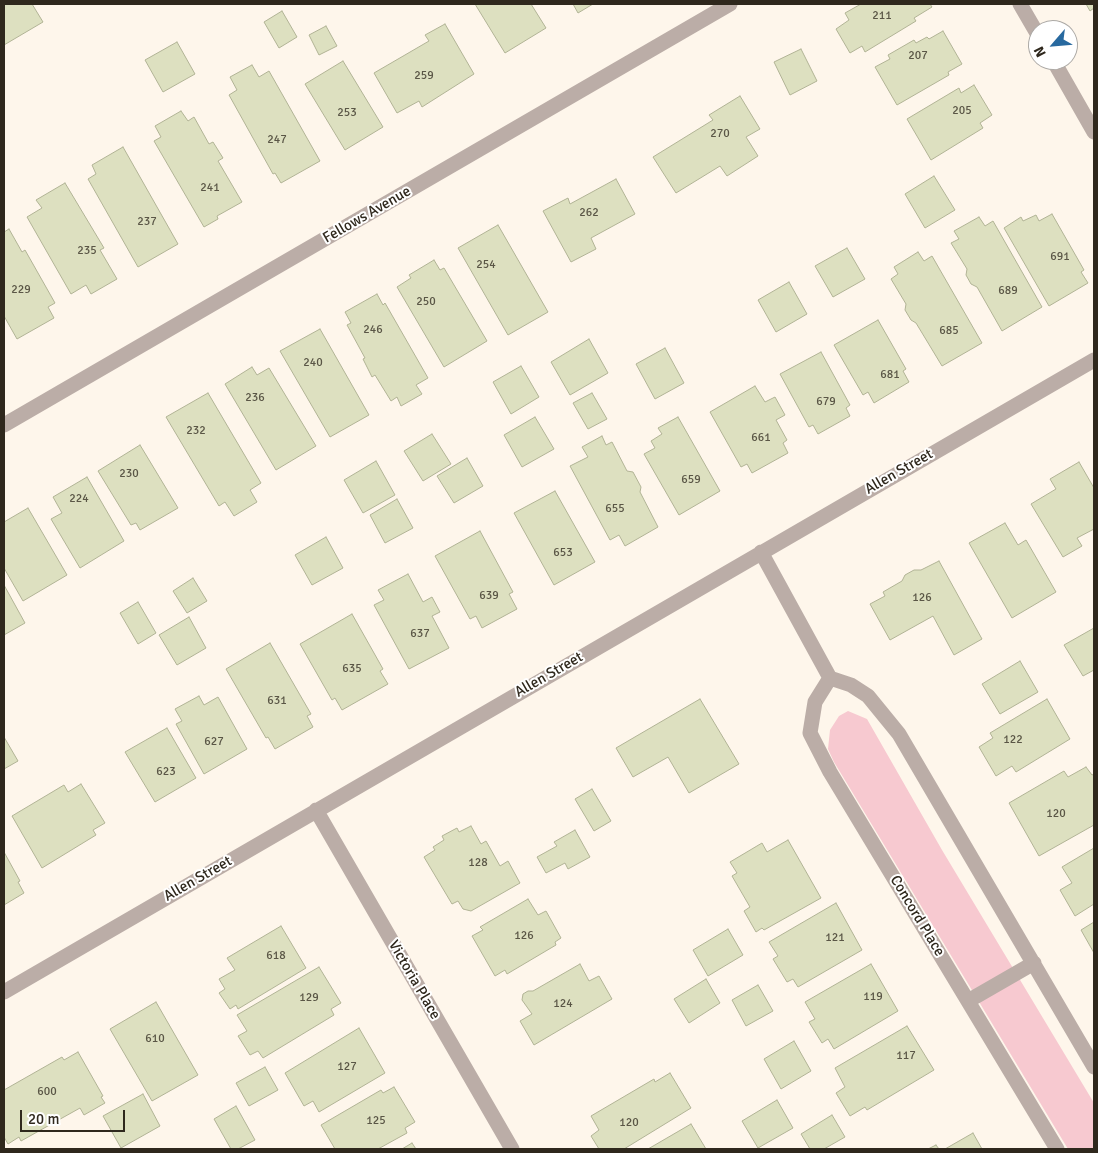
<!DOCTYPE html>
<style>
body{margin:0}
#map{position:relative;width:1098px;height:1153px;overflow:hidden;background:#fef6eb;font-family:Signika,sans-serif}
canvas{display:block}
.frame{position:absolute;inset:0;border:5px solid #2f281d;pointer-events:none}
.north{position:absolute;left:1028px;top:20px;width:50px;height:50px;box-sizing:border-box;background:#fff;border:1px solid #aca9a5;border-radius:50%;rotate:243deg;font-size:14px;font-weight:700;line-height:20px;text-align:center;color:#2f281d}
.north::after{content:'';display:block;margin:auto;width:18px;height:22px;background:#28699f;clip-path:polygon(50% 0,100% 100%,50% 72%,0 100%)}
.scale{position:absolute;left:20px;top:1110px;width:105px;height:22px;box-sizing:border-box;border:2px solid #2f281d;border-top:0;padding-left:6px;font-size:15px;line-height:18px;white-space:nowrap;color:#2f281d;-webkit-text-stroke:4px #fff;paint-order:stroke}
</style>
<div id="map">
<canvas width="1098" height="1153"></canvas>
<div class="frame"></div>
<div class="north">N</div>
<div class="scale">20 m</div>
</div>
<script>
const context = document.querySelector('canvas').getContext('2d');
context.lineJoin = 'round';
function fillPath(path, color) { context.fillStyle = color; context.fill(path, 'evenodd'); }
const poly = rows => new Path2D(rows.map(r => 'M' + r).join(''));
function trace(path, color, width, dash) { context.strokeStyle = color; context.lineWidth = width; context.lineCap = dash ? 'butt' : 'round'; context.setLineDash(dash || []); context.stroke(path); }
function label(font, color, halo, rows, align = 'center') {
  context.font = font + ' Signika,sans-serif'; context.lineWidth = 4; context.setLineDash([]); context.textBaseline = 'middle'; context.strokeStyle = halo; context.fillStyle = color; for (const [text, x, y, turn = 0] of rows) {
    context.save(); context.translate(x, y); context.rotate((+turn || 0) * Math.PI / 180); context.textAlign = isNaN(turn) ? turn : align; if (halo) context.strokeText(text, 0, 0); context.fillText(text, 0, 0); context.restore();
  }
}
const green = poly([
 [848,711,867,719,942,850,1094,1103,1094,1149,1068,1149,834,762,828,749,830,730,839,716]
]);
const building = poly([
 [4,4,32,4,43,22,4,45,4,4],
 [475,4,531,4,546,28,505,53,475,4],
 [573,4,593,4,578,13,573,4],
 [861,4,930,4,932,7,914,18,916,21,865,52,862,46,850,53,836,29,849,20,845,13,861,4],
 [1086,4,1094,4,1094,8,1090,11,1086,4],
 [282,11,297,37,279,48,264,22,282,11],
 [445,24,474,74,422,107,419,101,397,113,374,73,429,41,425,35,445,24],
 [326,26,337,46,319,55,309,35,326,26],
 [943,31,962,64,948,72,949,75,897,105,875,67,890,59,888,55,914,40,916,43,927,37,929,39,943,31],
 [177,42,195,74,163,92,145,60,177,42],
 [801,49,817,81,790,95,774,62,801,49],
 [343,61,383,127,345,150,305,84,343,61],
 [252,65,259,77,269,71,320,161,281,183,275,173,273,174,229,95,237,90,230,77,252,65],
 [974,85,992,115,980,123,983,128,931,160,907,119,959,88,961,93,974,85],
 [740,96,760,129,746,137,758,156,727,176,720,166,676,193,653,157,713,120,709,115,740,96],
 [181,111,188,121,194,117,209,144,213,142,223,158,218,161,242,202,217,216,218,219,204,227,154,141,161,137,155,126,181,111],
 [123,147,178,244,138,267,88,179,96,174,92,165,123,147],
 [934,176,955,210,925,228,905,194,934,176],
 [616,179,635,214,591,238,596,249,571,262,543,211,568,198,570,204,616,179],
 [65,183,104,248,100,250,117,279,91,294,86,285,71,294,27,217,42,208,36,200,65,183],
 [1052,214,1084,270,1081,272,1088,283,1049,306,1004,228,1021,217,1023,221,1036,215,1039,221,1052,214],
 [979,217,985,226,993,221,1042,307,1002,331,977,287,971,284,966,275,967,269,951,243,959,239,954,231,979,217],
 [498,225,548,312,508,335,458,248,498,225],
 [9,229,22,252,25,250,55,303,48,307,54,318,17,339,4,316,4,232,9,229],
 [847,248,865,279,833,297,815,266,847,248],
 [918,252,924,261,932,256,982,343,942,366,916,323,911,320,905,310,906,304,891,279,898,274,894,267,918,252],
 [434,260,440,270,444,268,487,341,444,367,397,287,411,278,409,275,434,260],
 [789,282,807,314,776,332,758,300,789,282],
 [377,294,383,305,385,303,428,378,416,385,422,394,401,406,397,397,391,401,375,375,372,377,363,359,365,358,347,325,351,323,345,312,377,294],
 [878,320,906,369,903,371,909,382,874,403,868,392,863,395,834,345,878,320],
 [320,329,369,415,330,437,280,351,320,329],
 [589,339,608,373,570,395,551,362,589,339],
 [665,348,684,383,655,399,636,364,665,348],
 [821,352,850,405,846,408,850,416,818,434,813,425,809,427,780,374,821,352],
 [521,366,539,397,511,414,493,382,521,366],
 [252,367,257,375,269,368,316,446,276,470,225,384,252,367],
 [755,386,765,402,775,397,785,415,776,420,787,440,783,443,788,453,752,473,747,464,741,467,710,412,755,386],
 [208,393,261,483,250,490,257,502,234,516,225,502,219,506,166,417,208,393],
 [592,393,607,419,588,429,573,403,592,393],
 [535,417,554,449,522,467,504,435,535,417],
 [678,417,720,491,679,515,644,454,655,448,651,441,662,434,658,428,678,417],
 [432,434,451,464,423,481,404,451,432,434],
 [602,436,606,445,612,442,627,471,633,472,641,487,640,492,658,527,625,546,619,535,610,540,570,466,588,457,582,447,602,436],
 [140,445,178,508,140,530,136,523,131,525,98,471,140,445],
 [467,458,483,486,454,503,437,476,467,458],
 [376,461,395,495,363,513,344,480,376,461],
 [1079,462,1094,488,1094,529,1077,538,1082,546,1063,557,1031,504,1056,489,1050,479,1079,462],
 [87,477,124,541,80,568,51,519,62,513,53,497,87,477],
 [555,491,595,562,554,585,514,513,555,491],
 [397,499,413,528,385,543,370,515,397,499],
 [28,508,67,575,23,601,4,568,4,522,28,508],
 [1005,523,1018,545,1026,540,1056,592,1012,618,969,543,1005,523],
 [480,531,513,592,509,594,517,609,482,628,476,616,470,619,435,556,480,531],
 [326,537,343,568,312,585,295,555,326,537],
 [939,561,982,639,954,655,933,616,890,640,870,604,885,596,883,592,902,581,905,575,914,570,921,570,939,561],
 [408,574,423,602,432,597,440,612,432,616,449,648,409,669,374,605,384,600,378,590,408,574],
 [193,578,207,601,187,613,173,591,193,578],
 [4,585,25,623,4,635,4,585],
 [138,602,156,633,138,644,120,613,138,602],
 [352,614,383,669,380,671,388,684,342,710,335,698,332,700,300,644,352,614],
 [189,617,206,648,177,665,159,635,189,617],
 [1094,628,1094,670,1083,676,1064,645,1094,628],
 [270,643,311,714,307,716,313,727,275,749,268,737,266,738,226,669,270,643],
 [1020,661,1038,692,1000,714,982,684,1020,661],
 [199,696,204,705,218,697,247,749,204,774,176,724,182,721,175,709,199,696],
 [700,699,739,764,689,793,668,757,633,777,616,748,700,699],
 [1047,699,1070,739,1016,772,1012,766,996,776,979,747,993,738,990,733,1047,699],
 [167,728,196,778,155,802,125,752,167,728],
 [4,737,18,761,4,769,4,737],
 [1086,767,1092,775,1094,774,1094,825,1039,856,1009,803,1064,771,1068,777,1086,767],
 [81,784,105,823,93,830,96,835,42,868,12,816,64,785,68,792,81,784],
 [592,789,611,821,594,831,575,799,592,789],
 [471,826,481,844,486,841,500,866,508,861,520,883,471,911,463,909,458,901,452,904,424,857,435,850,433,847,444,840,442,836,457,828,459,832,471,826],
 [575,830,590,857,568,869,565,863,546,873,537,857,557,846,554,842,575,830],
 [788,840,821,898,764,930,762,928,756,932,744,911,750,907,732,876,737,873,730,862,762,843,767,852,788,840],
 [1094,848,1094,904,1075,916,1060,890,1072,883,1062,867,1094,848],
 [4,852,20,881,18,882,24,893,4,905,4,852],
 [528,899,538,915,546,911,561,938,555,942,556,945,507,974,505,970,495,976,472,936,483,930,480,927,528,899],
 [836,903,862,950,798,987,793,979,787,982,773,959,778,956,769,942,836,903],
 [1094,922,1094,953,1081,930,1094,922],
 [281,926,306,968,238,1009,236,1005,230,1009,219,993,225,989,219,979,235,970,227,958,281,926],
 [728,929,743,955,708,976,693,950,728,929],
 [580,964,589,981,599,976,612,999,534,1045,520,1021,532,1014,522,1000,523,994,528,991,533,991,580,964],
 [871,964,898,1011,834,1049,828,1039,822,1043,809,1022,815,1019,805,1002,871,964],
 [319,967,341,1003,331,1009,334,1015,263,1058,258,1051,250,1055,238,1036,247,1031,237,1015,319,967],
 [706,979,720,1003,689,1023,674,999,706,979],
 [758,985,773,1011,746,1026,732,1000,758,985],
 [156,1002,198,1075,152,1101,110,1029,156,1002],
 [907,1026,934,1070,867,1110,865,1107,850,1116,836,1093,845,1087,835,1068,907,1026],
 [359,1028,385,1073,319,1112,313,1101,304,1106,285,1073,359,1028],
 [794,1041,811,1071,781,1089,764,1059,794,1041],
 [78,1052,103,1096,101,1097,105,1103,84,1115,80,1108,21,1141,19,1137,8,1144,4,1137,4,1090,62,1057,64,1060,78,1052],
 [265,1067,278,1090,249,1106,236,1083,265,1067],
 [670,1073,691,1108,624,1149,599,1149,591,1136,599,1130,591,1116,654,1079,655,1082,670,1073],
 [394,1087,415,1122,405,1128,407,1133,378,1149,335,1149,321,1125,381,1090,383,1093,394,1087],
 [143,1094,160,1126,121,1148,103,1116,143,1094],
 [777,1100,793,1128,758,1148,742,1121,777,1100],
 [236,1106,255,1140,238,1149,231,1149,214,1119,236,1106],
 [832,1115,845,1137,824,1149,810,1149,801,1134,832,1115],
 [691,1124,706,1149,648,1149,691,1124],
 [973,1133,982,1149,945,1149,973,1133],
 [412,1143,416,1149,402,1149,412,1143],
 [936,1145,939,1149,928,1149,936,1145]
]);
const minor = poly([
 [1020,4,1038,35],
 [1053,60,1094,132],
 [4,425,730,4],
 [761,552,830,678,851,685,868,696,899,734,1094,1067],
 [830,678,815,702,810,733,830,772,1057,1149],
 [316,810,512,1149],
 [4,992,1094,360],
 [968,1001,1034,963]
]);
const numberNames = [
 ["211",882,16],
 ["207",918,56],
 ["259",424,76],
 ["205",962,111],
 ["253",347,113],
 ["270",720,134],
 ["247",277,140],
 ["241",210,188],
 ["262",589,213],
 ["237",147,222],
 ["235",87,251],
 ["691",1060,257],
 ["254",486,265],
 ["229",21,290],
 ["689",1008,291],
 ["250",426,302],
 ["246",373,330],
 ["685",949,331],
 ["240",313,363],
 ["681",890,375],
 ["236",255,398],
 ["679",826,402],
 ["232",196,431],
 ["661",761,438],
 ["230",129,474],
 ["659",691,480],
 ["224",79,499],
 ["655",615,509],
 ["653",563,553],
 ["639",489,596],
 ["126",922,598],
 ["637",420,634],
 ["635",352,669],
 ["631",277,701],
 ["122",1013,740],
 ["627",214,742],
 ["623",166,772],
 ["120",1056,814],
 ["128",478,863],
 ["126",524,936],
 ["121",835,938],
 ["618",276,956],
 ["119",873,997],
 ["129",309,998],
 ["124",563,1004],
 ["610",155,1039],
 ["117",906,1056],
 ["127",347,1067],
 ["600",47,1092],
 ["125",376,1121],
 ["120",629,1123]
];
const streetNames = [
 ["Fellows Avenue",367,215,-30],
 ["Allen Street",899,472,-30],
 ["Allen Street",549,675,-30],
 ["Allen Street",198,879,-30],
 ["Concord Place",917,916,59],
 ["Victoria Place",414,980,60]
];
fillPath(green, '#f7c9d0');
fillPath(building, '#dde0c0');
trace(building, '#b1b395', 1);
trace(minor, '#bbada7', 15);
label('12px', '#5a5646', null, numberNames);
label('15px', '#2f281d', '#fff', streetNames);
</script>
